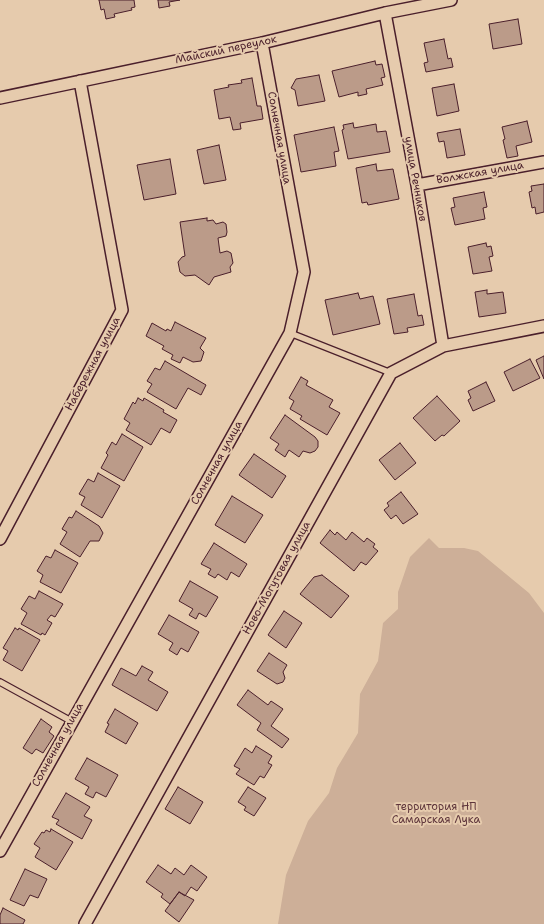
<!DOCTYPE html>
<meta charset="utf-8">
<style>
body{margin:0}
canvas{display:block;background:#e6cbad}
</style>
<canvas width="544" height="924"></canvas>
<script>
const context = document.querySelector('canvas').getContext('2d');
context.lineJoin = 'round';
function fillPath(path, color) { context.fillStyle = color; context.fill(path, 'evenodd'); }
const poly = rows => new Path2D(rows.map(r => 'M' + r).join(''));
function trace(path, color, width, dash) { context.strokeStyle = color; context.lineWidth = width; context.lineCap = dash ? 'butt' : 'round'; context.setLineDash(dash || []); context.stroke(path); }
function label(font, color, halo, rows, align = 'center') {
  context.font = font + ' "Shantell Sans",sans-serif'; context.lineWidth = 4; context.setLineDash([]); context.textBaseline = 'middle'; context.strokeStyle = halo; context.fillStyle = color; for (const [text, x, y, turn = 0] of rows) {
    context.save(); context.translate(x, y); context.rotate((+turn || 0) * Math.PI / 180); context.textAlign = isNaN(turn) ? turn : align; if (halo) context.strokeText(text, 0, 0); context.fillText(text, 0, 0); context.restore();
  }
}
const green = poly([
 [429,538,439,548,464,548,478,551,529,593,544,613,544,924,278,924,286,875,308,821,329,793,337,768,358,733,360,694,378,661,383,623,398,609,398,592,410,557]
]);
const building = poly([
 [99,0,134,0,135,7,131,8,132,10,114,14,115,17,106,19,104,9,101,10,99,0],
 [158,0,180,0,169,2,170,6,159,8,158,0],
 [518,19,522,44,493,49,489,24,518,19],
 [444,39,448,59,451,58,453,67,426,72,424,63,428,62,424,43,444,39],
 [375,61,376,65,382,64,385,77,381,78,383,85,366,89,367,94,358,96,358,92,339,97,332,71,375,61],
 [319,75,325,101,298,106,295,90,291,88,296,79,319,75],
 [252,78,257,106,261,106,263,119,240,123,241,129,233,130,230,117,219,119,214,90,229,87,228,85,242,83,241,80,252,78],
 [454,84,459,111,437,116,432,88,454,84],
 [527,121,532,142,516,146,518,156,507,158,503,140,505,139,502,127,527,121],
 [353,123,354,128,376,124,377,132,386,131,390,152,348,159,342,130,344,129,343,125,353,123],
 [334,127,339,151,334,152,336,166,301,172,294,135,334,127],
 [460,129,465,155,447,158,444,141,439,142,437,133,460,129],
 [219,145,226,180,204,184,197,150,219,145],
 [170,159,176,194,144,200,137,165,170,159],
 [376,164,377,171,393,169,399,199,368,205,367,202,362,203,356,168,376,164],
 [544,184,544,212,536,214,535,207,532,208,529,192,532,191,531,186,544,184],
 [484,192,487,207,483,208,485,219,455,225,451,208,455,207,453,198,484,192],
 [207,218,207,221,213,220,216,224,223,222,226,224,227,232,226,236,218,238,220,253,227,251,231,253,233,263,230,267,231,272,214,277,209,285,195,275,185,276,180,272,178,262,182,257,185,256,180,222,207,218],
 [486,243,487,247,491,246,493,256,489,257,492,271,473,274,468,247,486,243],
 [487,290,487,294,503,292,506,313,479,317,475,292,487,290],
 [358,293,360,299,373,296,380,324,333,335,325,300,358,293],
 [414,294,418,316,422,315,424,325,407,328,408,332,394,334,387,299,414,294],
 [175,322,206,338,200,348,204,352,201,361,193,362,183,357,180,363,171,359,173,355,162,349,164,346,146,336,152,323,166,331,167,329,171,331,175,322],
 [544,356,544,379,536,360,544,356],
 [530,359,540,378,513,391,504,372,530,359],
 [165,361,206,385,201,395,188,388,176,409,147,392,152,384,147,381,155,368,160,370,165,361],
 [301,377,308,381,306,385,333,400,329,407,340,413,327,435,300,419,302,416,290,409,294,401,289,398,301,377],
 [486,382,495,401,473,411,468,400,471,398,468,391,486,382],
 [437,396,460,421,444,436,442,435,435,441,413,418,437,396],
 [138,398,143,401,144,398,164,410,163,412,177,420,170,433,161,428,151,445,126,430,130,423,124,419,133,402,135,404,138,398],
 [285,415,315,437,318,441,318,447,315,451,310,453,303,451,299,457,289,450,285,457,275,450,279,444,270,438,285,415],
 [122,434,143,447,124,481,101,468,108,455,106,453,112,442,116,445,122,434],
 [400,443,416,463,395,480,379,460,400,443],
 [254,454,286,476,272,498,239,475,254,454],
 [98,473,120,486,102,518,81,505,85,497,79,494,88,479,94,482,98,473],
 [401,492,418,514,403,524,396,515,391,519,384,510,389,506,387,503,401,492],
 [232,496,263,515,245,543,215,525,232,496],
 [76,511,99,526,103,533,99,541,90,541,80,557,60,544,67,532,62,529,69,517,72,518,76,511],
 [330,530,335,535,337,532,346,540,352,532,364,542,367,538,375,544,373,547,378,551,366,565,361,562,354,571,320,543,330,530],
 [214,543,247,564,239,577,231,572,227,580,218,574,215,578,208,574,211,569,201,564,214,543],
 [55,550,78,563,61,593,40,582,43,575,37,571,46,556,51,558,55,550],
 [322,575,349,596,331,618,300,594,314,577,322,575],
 [190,581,218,597,206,617,199,613,196,619,189,615,193,609,179,601,190,581],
 [39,591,63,604,55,617,51,615,47,620,52,623,45,635,42,633,41,635,21,624,27,613,21,609,29,596,35,599,39,591],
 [284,611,302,623,286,648,268,635,284,611],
 [169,615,199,632,188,652,181,648,177,655,169,650,173,643,158,634,169,615],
 [15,628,18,630,19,628,40,640,22,671,3,660,8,651,3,648,15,628],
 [269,653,287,665,283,672,285,678,283,682,277,684,257,671,269,653],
 [142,666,153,672,148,680,168,692,157,711,112,685,121,668,136,676,142,666],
 [248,690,268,705,271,701,283,709,271,726,289,739,282,748,257,730,261,723,237,705,248,690],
 [115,709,138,723,126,744,105,732,109,724,107,723,115,709],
 [41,719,52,727,49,732,54,736,43,753,36,749,32,754,23,748,41,719],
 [256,746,272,756,268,763,272,765,264,778,260,776,254,785,236,774,240,769,234,766,245,748,252,753,256,746],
 [87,758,118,775,106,797,96,792,93,798,85,794,89,787,75,779,87,758],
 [178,787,203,802,190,824,165,809,178,787],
 [248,787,266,798,254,816,244,810,246,807,238,802,248,787],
 [66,793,90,807,84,816,92,820,82,839,56,824,59,820,52,817,66,793],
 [51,829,73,842,56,870,35,857,40,848,34,844,42,832,44,833,46,830,50,832,51,829],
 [158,865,171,874,175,868,184,875,191,865,207,877,197,891,191,887,185,896,179,892,170,904,161,897,163,894,146,882,158,865],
 [25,869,47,879,38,898,30,895,24,906,10,900,25,869],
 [179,892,194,900,179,922,165,911,179,892],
 [3,908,25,920,23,924,0,924,0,915,3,908]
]);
const service = poly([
 [290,333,391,373],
 [0,682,71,721]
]);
const minor = poly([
 [385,13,417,185,443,346],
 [0,98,262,43,385,13,451,0],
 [417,185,544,162],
 [0,539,122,310,80,81],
 [0,851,290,333,304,272,262,43],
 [85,924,391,373,443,346,544,326]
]);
const streetNames = [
 ["Майский переулок",226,50,-12],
 ["Солнечная улица",279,138,80],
 ["Волжская улица",480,173,-10],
 ["улица Речников",415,179,80],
 ["Набережная улица",93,364,-62],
 ["Солнечная улица",217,463,-61],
 ["Ново-Могутовая улица",277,578,-61],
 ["Солнечная улица",58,745,-61]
];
const parkNames = [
 ["территория НП",436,807],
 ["Самарская Лука",436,820]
];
fillPath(green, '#cdaf98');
fillPath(building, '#bb9b89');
trace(building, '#4a1f2b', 1);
trace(service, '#4a1f2b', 8);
trace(minor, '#4a1f2b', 14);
trace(service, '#e6cbad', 5.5);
trace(minor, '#e6cbad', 11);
label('11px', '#4a1f2b', '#e6cbad', streetNames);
label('11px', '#5e353b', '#e6cbad', parkNames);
</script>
